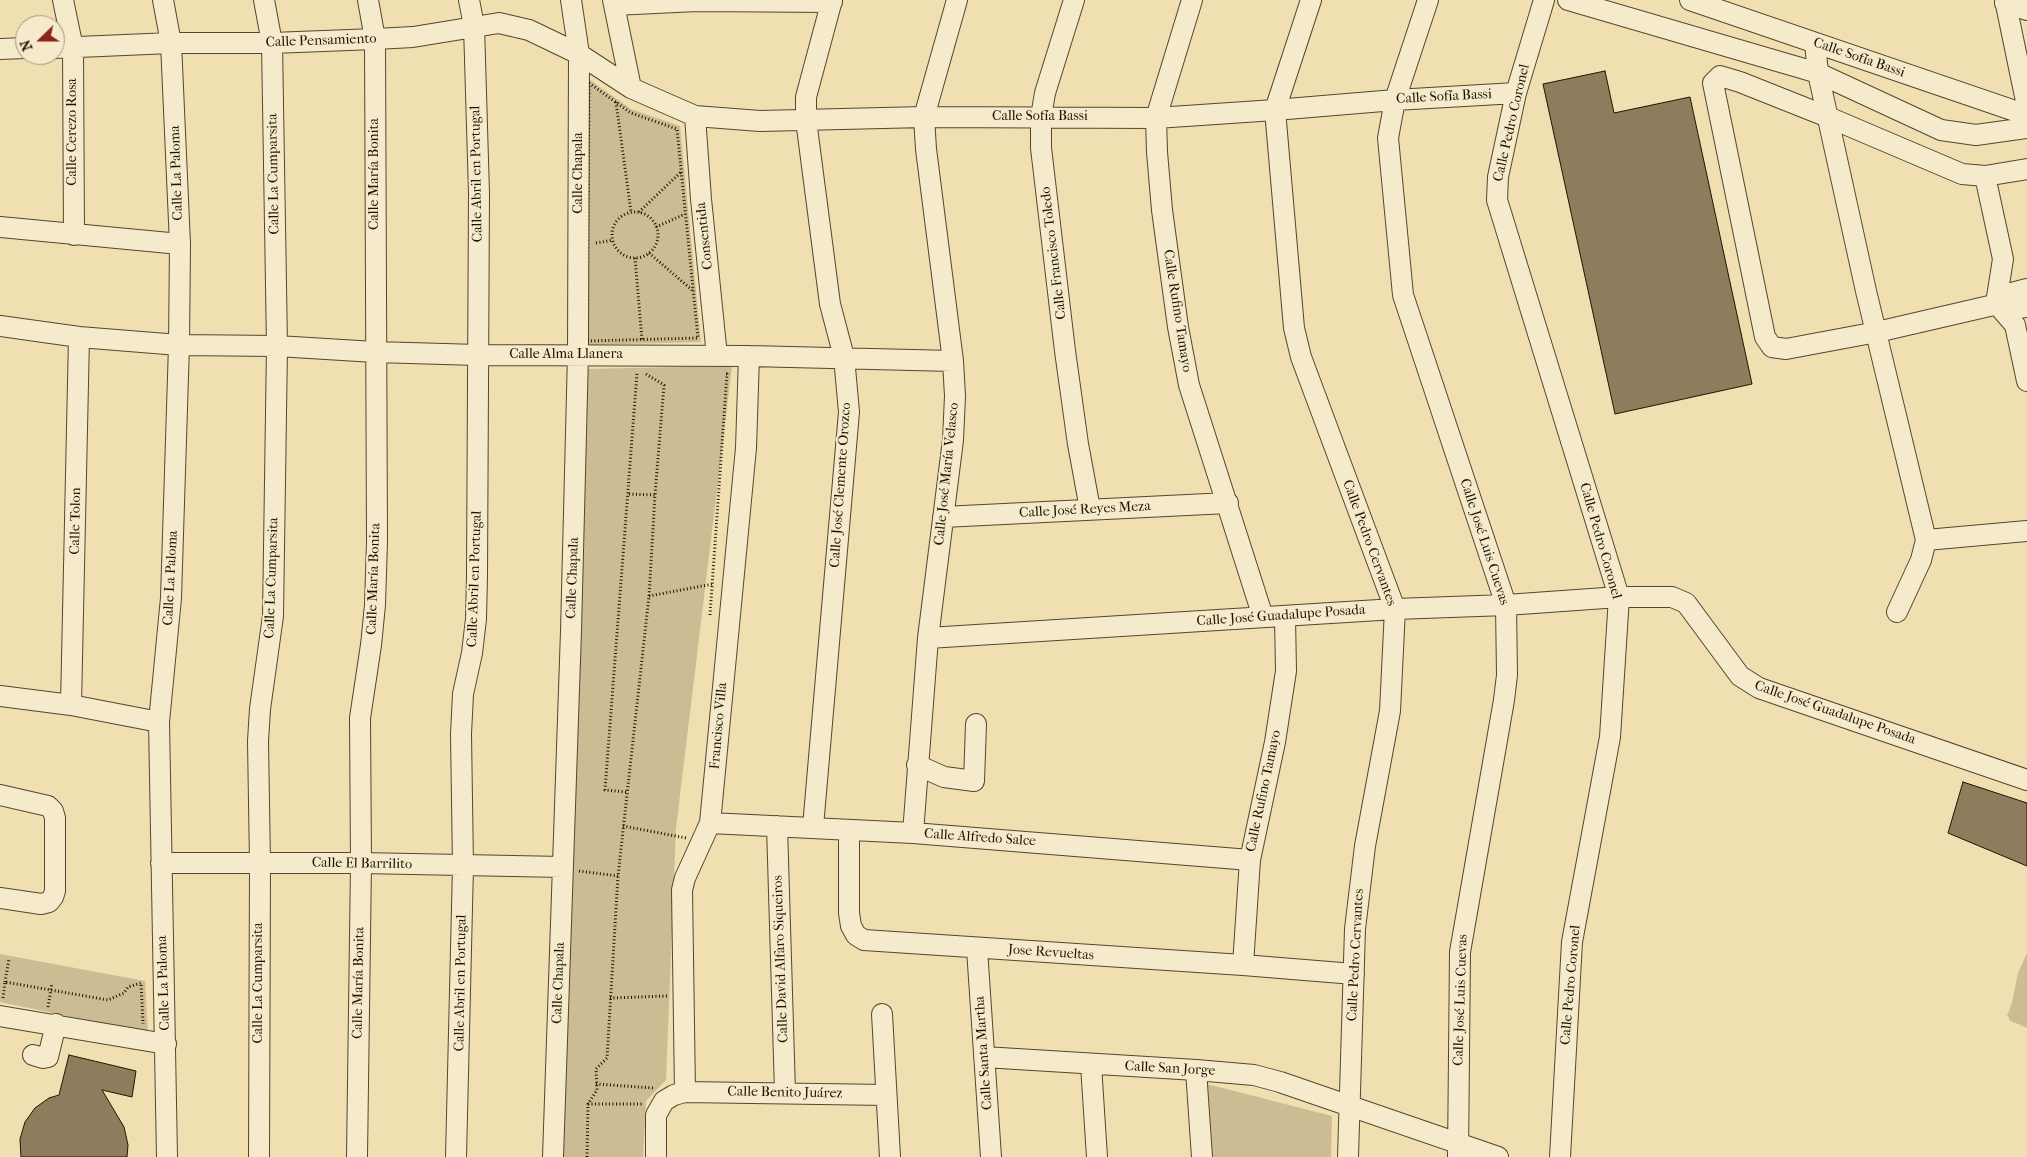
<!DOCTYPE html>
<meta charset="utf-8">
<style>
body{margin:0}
#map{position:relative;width:2027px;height:1157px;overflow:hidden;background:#efdfb1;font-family:"IM FELL French Canon",serif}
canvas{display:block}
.north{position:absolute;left:15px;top:15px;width:50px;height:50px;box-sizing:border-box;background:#f5eacc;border:1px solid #a1947b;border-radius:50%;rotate:248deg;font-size:14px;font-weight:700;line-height:20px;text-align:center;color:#221301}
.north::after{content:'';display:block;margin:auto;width:18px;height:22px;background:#8f2418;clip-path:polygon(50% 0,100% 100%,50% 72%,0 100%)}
</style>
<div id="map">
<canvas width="2027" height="1157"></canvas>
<div class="north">N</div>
</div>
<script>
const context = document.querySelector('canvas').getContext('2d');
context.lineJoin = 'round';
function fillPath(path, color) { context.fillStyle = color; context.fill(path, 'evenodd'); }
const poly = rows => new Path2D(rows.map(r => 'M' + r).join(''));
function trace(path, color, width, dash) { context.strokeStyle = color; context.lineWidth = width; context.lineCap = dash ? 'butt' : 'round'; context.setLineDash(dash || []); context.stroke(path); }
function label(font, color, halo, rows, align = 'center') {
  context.font = font + ' "IM FELL French Canon",serif'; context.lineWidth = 4; context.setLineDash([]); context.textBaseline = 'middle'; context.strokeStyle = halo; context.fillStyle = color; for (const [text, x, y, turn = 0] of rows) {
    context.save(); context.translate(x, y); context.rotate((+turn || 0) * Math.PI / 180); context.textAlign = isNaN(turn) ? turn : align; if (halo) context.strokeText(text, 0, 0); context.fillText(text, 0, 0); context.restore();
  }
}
const green = poly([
 [583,75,631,109,680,126,701,342,583,345],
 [732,366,676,828,666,1080,646,1101,643,1157,555,1157,582,369],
 [2027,953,2027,1028,2009,1020,2009,1017,2007,1016,2012,1003,2018,973],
 [0,954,145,981,148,1033,0,1002],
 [1203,1083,1332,1116,1331,1157,1208,1157]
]);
const building = poly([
 [1605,71,1614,113,1690,97,1752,384,1615,414,1543,84,1605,71],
 [1963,782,2027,803,2027,866,1948,833,1963,782],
 [69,1055,136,1071,132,1097,102,1090,124,1127,128,1145,127,1157,21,1157,20,1139,25,1122,35,1108,49,1098,59,1095,69,1055]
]);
const path = poly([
 [589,83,631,113,677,129,698,338,587,341,589,83],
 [616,102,631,212],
 [639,212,681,172],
 '612 235a23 23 0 1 1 46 0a23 23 0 1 1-46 0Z',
 [656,227,685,214],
 [596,243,613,240],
 [649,253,692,290],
 [635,258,642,340],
 [646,374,664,385,655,495],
 [649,596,713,584],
 [710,615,727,374,724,374],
 [626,792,605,790,637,373],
 [623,826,686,838],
 [579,871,618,876],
 [5,982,9,959],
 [3,998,5,982,108,1000,124,993,128,987,141,983,143,1024],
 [610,998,667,996],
 [48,1007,52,983],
 [596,1084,654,1088],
 [588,1104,642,1104],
 [587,1157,588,1104,597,1090,596,1069,607,1058,618,876,649,596,655,495,628,494]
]);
const minor = poly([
 [63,0,73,48,74,235],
 [163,0,171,43,180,244,179,345,171,598,159,722,167,1157],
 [613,0,631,88],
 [1074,0,1045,93,1041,117,1041,148,1065,351,1078,444,1090,509],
 [1192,0,1156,118,1157,152,1162,210,1178,327,1189,385,1263,617],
 [1311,0,1275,110,1294,328,1301,357,1395,609,1390,711,1365,846,1355,929,1348,1157],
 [1428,0,1395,100,1388,138,1403,295,1506,605,1507,675,1504,700,1460,952,1458,1157],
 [1544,0,1516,93,1498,177,1497,200,1619,597,1610,737,1572,942,1560,1157],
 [1568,0,1818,73,1941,130,1976,135,2027,128],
 [1690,0,2027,115],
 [2005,0,2027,106],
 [2005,3,2027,10],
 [614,5,697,1,832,2],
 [1815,43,1818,73,1866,291,1926,540,1921,560,1897,612],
 [55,48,171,43,272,43,375,39,413,37,499,23,529,30,579,54,631,88,695,116,760,121,924,117,1156,118,1275,110,1395,100,1516,93],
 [0,49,25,48],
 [695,116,701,199,717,356],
 [1985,176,2003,259,1997,297,2002,310,2015,325,2027,381],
 [0,227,180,244],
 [1997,297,2027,289],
 [1998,304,1877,332,1786,349,1772,347,1765,337,1713,83,1720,76,1740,82,1828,117,1962,174,1985,176,2027,169],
 [2002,310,2027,307],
 [0,326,79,337,179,345,277,346,375,352,478,355,749,356,953,361],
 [943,517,1228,503],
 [1926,540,2027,531],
 [928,638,1395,609,1506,605,1619,597,1672,597,1686,603,1740,676,1759,688,2027,780],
 [0,696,71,705,159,722],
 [71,705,79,337],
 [917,765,944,777,974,781,976,724],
 [0,795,48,806,53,811,55,818,55,891,53,897,49,902,41,904,0,898],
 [710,823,913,833,1250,860],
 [777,826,785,1092],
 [813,827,849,412,844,357,830,304,806,120,806,97,832,0],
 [849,830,849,913,851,926,856,935,864,940,1243,965,1354,974],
 [913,833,928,638,953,440,955,396,953,361,926,149,924,117,957,0],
 [161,863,361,863,563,867],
 [977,949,991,1157],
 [1243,965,1250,860,1275,742,1286,671,1285,617],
 [882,1014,890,1157],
 [0,1016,166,1044],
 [33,1055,43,1058,48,1057,56,1024],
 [984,1057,1196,1070,1254,1075,1280,1082,1498,1157],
 [1091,1065,1097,1157],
 [1196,1070,1202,1157],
 [685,1092,682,890,685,878,710,823,746,448,749,356],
 [259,1157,260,863,258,741,260,709,273,616,277,346,272,43,264,0],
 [357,1157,361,863,360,718,371,645,375,605,377,541,375,39,368,0],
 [456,1157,463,866,461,734,463,694,472,653,476,619,477,576,479,193,474,26,469,0],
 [553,1157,571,631,578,354,579,54,571,0],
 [656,1157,656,1115,664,1101,674,1095,685,1092,886,1095]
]);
const streetNames = [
 ["Calle Pensamiento",321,41,-2],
 ["Calle Sofía Bassi",1859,58,19],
 ["Calle Sofía Bassi",1444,97,-3],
 ["Calle Sofía Bassi",1040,117],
 ["Calle Pedro Coronel",1512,123,-77],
 ["Calle Cerezo Rosa",73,132,-90],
 ["Calle La Paloma",177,173,-92],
 ["Calle Chapala",579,173,-90],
 ["Calle La Cumparsita",274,174,-91],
 ["Calle María Bonita",375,174,-90],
 ["Calle Abril en Portugal",477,174,-91],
 ["Consentida",705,236,-96],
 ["Calle Francisco Toledo",1054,253,-97],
 ["Calle Rufino Tamayo",1177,311,81],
 ["Calle Alma Llanera",566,355],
 ["Calle José María Velasco",947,474,-84],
 ["Calle José Clemente Orozco",841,485,-86],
 ["Calle José Reyes Meza",1085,510,-3],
 ["Calle Tolon",76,521,-89],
 ["Calle Pedro Coronel",1600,541,74],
 ["Calle José Luis Cuevas",1484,542,72],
 ["Calle Pedro Cervantes",1369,543,70],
 ["Calle La Paloma",171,578,-87],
 ["Calle La Cumparsita",272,578,-88],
 ["Calle Chapala",573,578,-88],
 ["Calle María Bonita",374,579,-88],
 ["Calle Abril en Portugal",475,579,-88],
 ["Calle José Guadalupe Posada",1281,616,-4],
 ["Calle José Guadalupe Posada",1835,713,19],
 ["Francisco Villa",719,726,-85],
 ["Calle Rufino Tamayo",1264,791,-78],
 ["Calle Alfredo Salce",980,838,4],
 ["Calle El Barrilito",362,864,1],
 ["Jose Revueltas",1051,953,4],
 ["Calle Pedro Cervantes",1356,955,-87],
 ["Calle David Alfaro Siqueiros",781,959,-92],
 ["Calle La Paloma",164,983,-92],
 ["Calle La Cumparsita",259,983,-90],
 ["Calle María Bonita",359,983,-89],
 ["Calle Abril en Portugal",461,983,-89],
 ["Calle Chapala",559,983,-88],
 ["Calle Pedro Coronel",1571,985,-85],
 ["Calle José Luis Cuevas",1461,1000,-88],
 ["Calle Santa Martha",984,1053,-94],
 ["Calle San Jorge",1170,1069,3],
 ["Calle Benito Juárez",785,1093,1]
];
fillPath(green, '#ccbc93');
fillPath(building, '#8d7d5d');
trace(building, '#221301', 1);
trace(minor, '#55462d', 22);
trace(path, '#221301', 3, [1, 2.5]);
trace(minor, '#f5eacc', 20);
label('14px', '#221301', '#f5eacc', streetNames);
</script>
